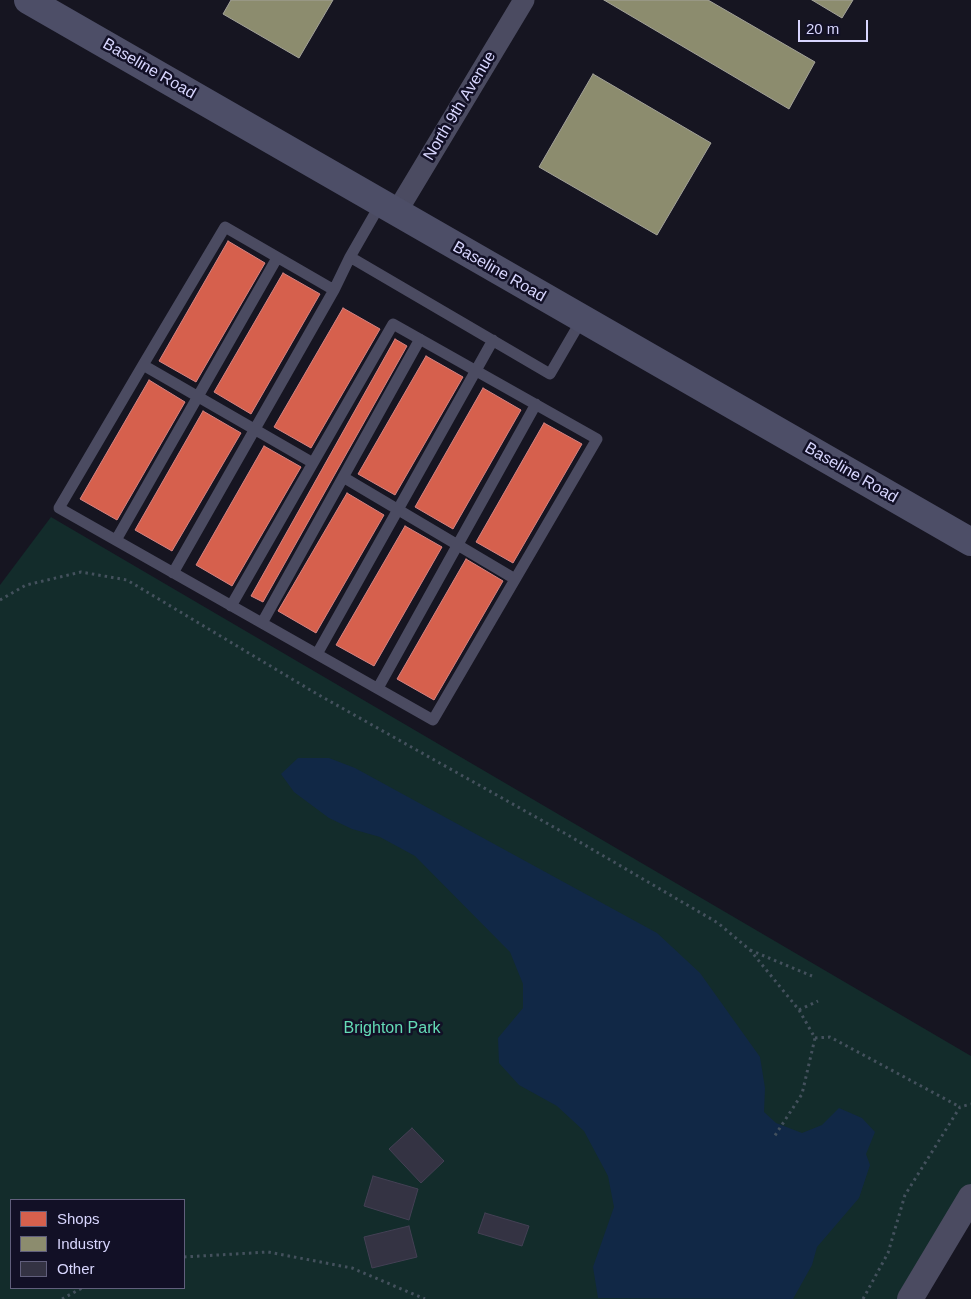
<!DOCTYPE html>
<style>
body{margin:0}
#map{position:relative;width:971px;height:1299px;overflow:hidden;background:#161521;font-family:Helvetica,sans-serif}
canvas{display:block}
.legend{position:absolute;left:10px;top:1199px;width:175px;height:90px;box-sizing:border-box;background:#121026;border:1px solid #615f7c;margin:0;padding:6px 9px;list-style:none;font-size:15px;color:#d8d6fe}
.legend li{display:flex;align-items:center;gap:10px;height:25px}
.legend b{width:25px;border:1px solid #615f7c}
.scale{position:absolute;left:798px;top:20px;width:70px;height:22px;box-sizing:border-box;border:2px solid #d8d6fe;border-top:0;padding-left:6px;font-size:15px;line-height:18px;white-space:nowrap;color:#d8d6fe;-webkit-text-stroke:4px #121026;paint-order:stroke}
</style>
<div id="map">
<canvas width="971" height="1299"></canvas>
<ul class="legend">
<li><b style="height:14px;background:#d6604d"></b>Shops</li>
<li><b style="height:14px;background:#8c8c6e"></b>Industry</li>
<li><b style="height:14px;background:#343343"></b>Other</li>
</ul>
<div class="scale">20 m</div>
</div>
<script>
const context = document.querySelector('canvas').getContext('2d');
context.lineJoin = 'round';
function fillPath(path, color) { context.fillStyle = color; context.fill(path, 'evenodd'); }
const poly = rows => new Path2D(rows.map(r => 'M' + r).join(''));
function trace(path, color, width, dash) { context.strokeStyle = color; context.lineWidth = width; context.lineCap = dash ? 'butt' : 'round'; context.setLineDash(dash || []); context.stroke(path); }
function label(font, color, halo, rows, align = 'center') {
  context.font = font + ' Helvetica,sans-serif'; context.lineWidth = 5; context.setLineDash([]); context.textBaseline = 'middle'; context.strokeStyle = halo; context.fillStyle = color; for (const [text, x, y, turn = 0] of rows) {
    context.save(); context.translate(x, y); context.rotate((+turn || 0) * Math.PI / 180); context.textAlign = isNaN(turn) ? turn : align; if (halo) context.strokeText(text, 0, 0); context.fillText(text, 0, 0); context.restore();
  }
}
const green = poly([
 [51,517,971,1056,971,1199,912,1299,0,1299,0,585],
 [11,1200,184,1200,184,1288,11,1288]
]);
const water = poly([
 [298,758,329,758,355,768,657,933,700,973,760,1057,765,1088,764,1112,776,1123,802,1133,822,1125,839,1108,862,1118,875,1132,866,1154,870,1165,859,1198,817,1247,812,1265,793,1299,598,1298,593,1267,614,1207,608,1176,584,1131,557,1106,519,1085,499,1063,498,1038,523,1008,523,984,510,952,415,856,380,837,352,829,329,818,294,792,281,774]
]);
const shops = poly([
 [228,241,265,263,196,382,159,361,228,241],
 [283,273,320,294,251,414,214,392,283,273],
 [343,308,380,329,311,448,274,427,343,308],
 [395,339,407,346,263,602,251,596,395,339],
 [426,356,463,377,395,495,358,474,426,356],
 [149,380,185,402,117,520,80,499,149,380],
 [483,388,521,410,453,529,415,507,483,388],
 [203,411,241,433,172,551,135,530,203,411],
 [544,423,582,444,513,563,476,542,544,423],
 [264,446,301,467,232,586,196,565,264,446],
 [347,493,384,515,316,633,278,611,347,493],
 [405,526,442,547,374,666,336,645,405,526],
 [466,559,503,581,434,700,397,679,466,559]
]);
const industry = poly([
 [231,0,333,0,299,58,223,14,231,0],
 [604,0,708,0,815,62,789,109,604,0],
 [812,0,853,0,842,18,812,0],
 [593,74,711,143,657,235,539,167,593,74]
]);
const building = poly([
 [412,1128,444,1161,421,1183,389,1149,412,1128],
 [373,1176,418,1189,409,1220,364,1206,373,1176],
 [485,1213,529,1226,522,1246,478,1233,485,1213],
 [409,1226,417,1257,372,1268,364,1237,409,1226]
]);
const path = poly([
 [0,600,26,585,81,572,127,580,317,694,566,834,718,923,750,950,799,1010,815,1038,802,1094,774,1137],
 [750,950,812,976],
 [799,1010,818,1001],
 [815,1038,830,1037,960,1107],
 [184,1257,268,1252,352,1268,425,1299],
 [62,1299,82,1288],
 [863,1299,888,1253,905,1195,960,1107,971,1104]
]);
const service = poly([
 [381,203,350,257,550,374,582,319],
 [143,365,313,463,393,324,597,439,433,720,59,508,143,365,225,227,334,290,350,257],
 [343,477,515,579],
 [116,540,277,258],
 [173,573,334,290],
 [231,606,313,463],
 [262,623,420,339],
 [317,654,493,340],
 [378,688,536,404]
]);
const minor = poly([
 [396,213,524,0]
]);
const tertiary = poly([
 [910,1299,971,1197]
]);
const secondary = poly([
 [28,0,971,542]
]);
const streetNames = [
 ["Baseline Road",149,69,30],
 ["North 9th Avenue",460,106,-59],
 ["Baseline Road",499,272,30],
 ["Baseline Road",851,473,30]
];
const parkNames = [
 ["Brighton Park",392,1029]
];
fillPath(green, '#132c2b');
fillPath(water, '#112846');
fillPath(shops, '#d6604d');
trace(shops, '#d78382', 1);
fillPath(industry, '#8c8c6e');
trace(industry, '#a3a299', 1);
fillPath(building, '#343343');
trace(building, '#434054', 1);
trace(path, '#44515d', 3, [2.5, 4]);
trace(service, '#4b4b61', 11);
trace(minor, '#4b4b61', 21);
trace(tertiary, '#4b4b61', 26);
trace(secondary, '#4d4e67', 28);
label('16px', '#d8d6fe', '#121026', streetNames);
label('16px', '#64dcb6', '#121026', parkNames);
</script>
